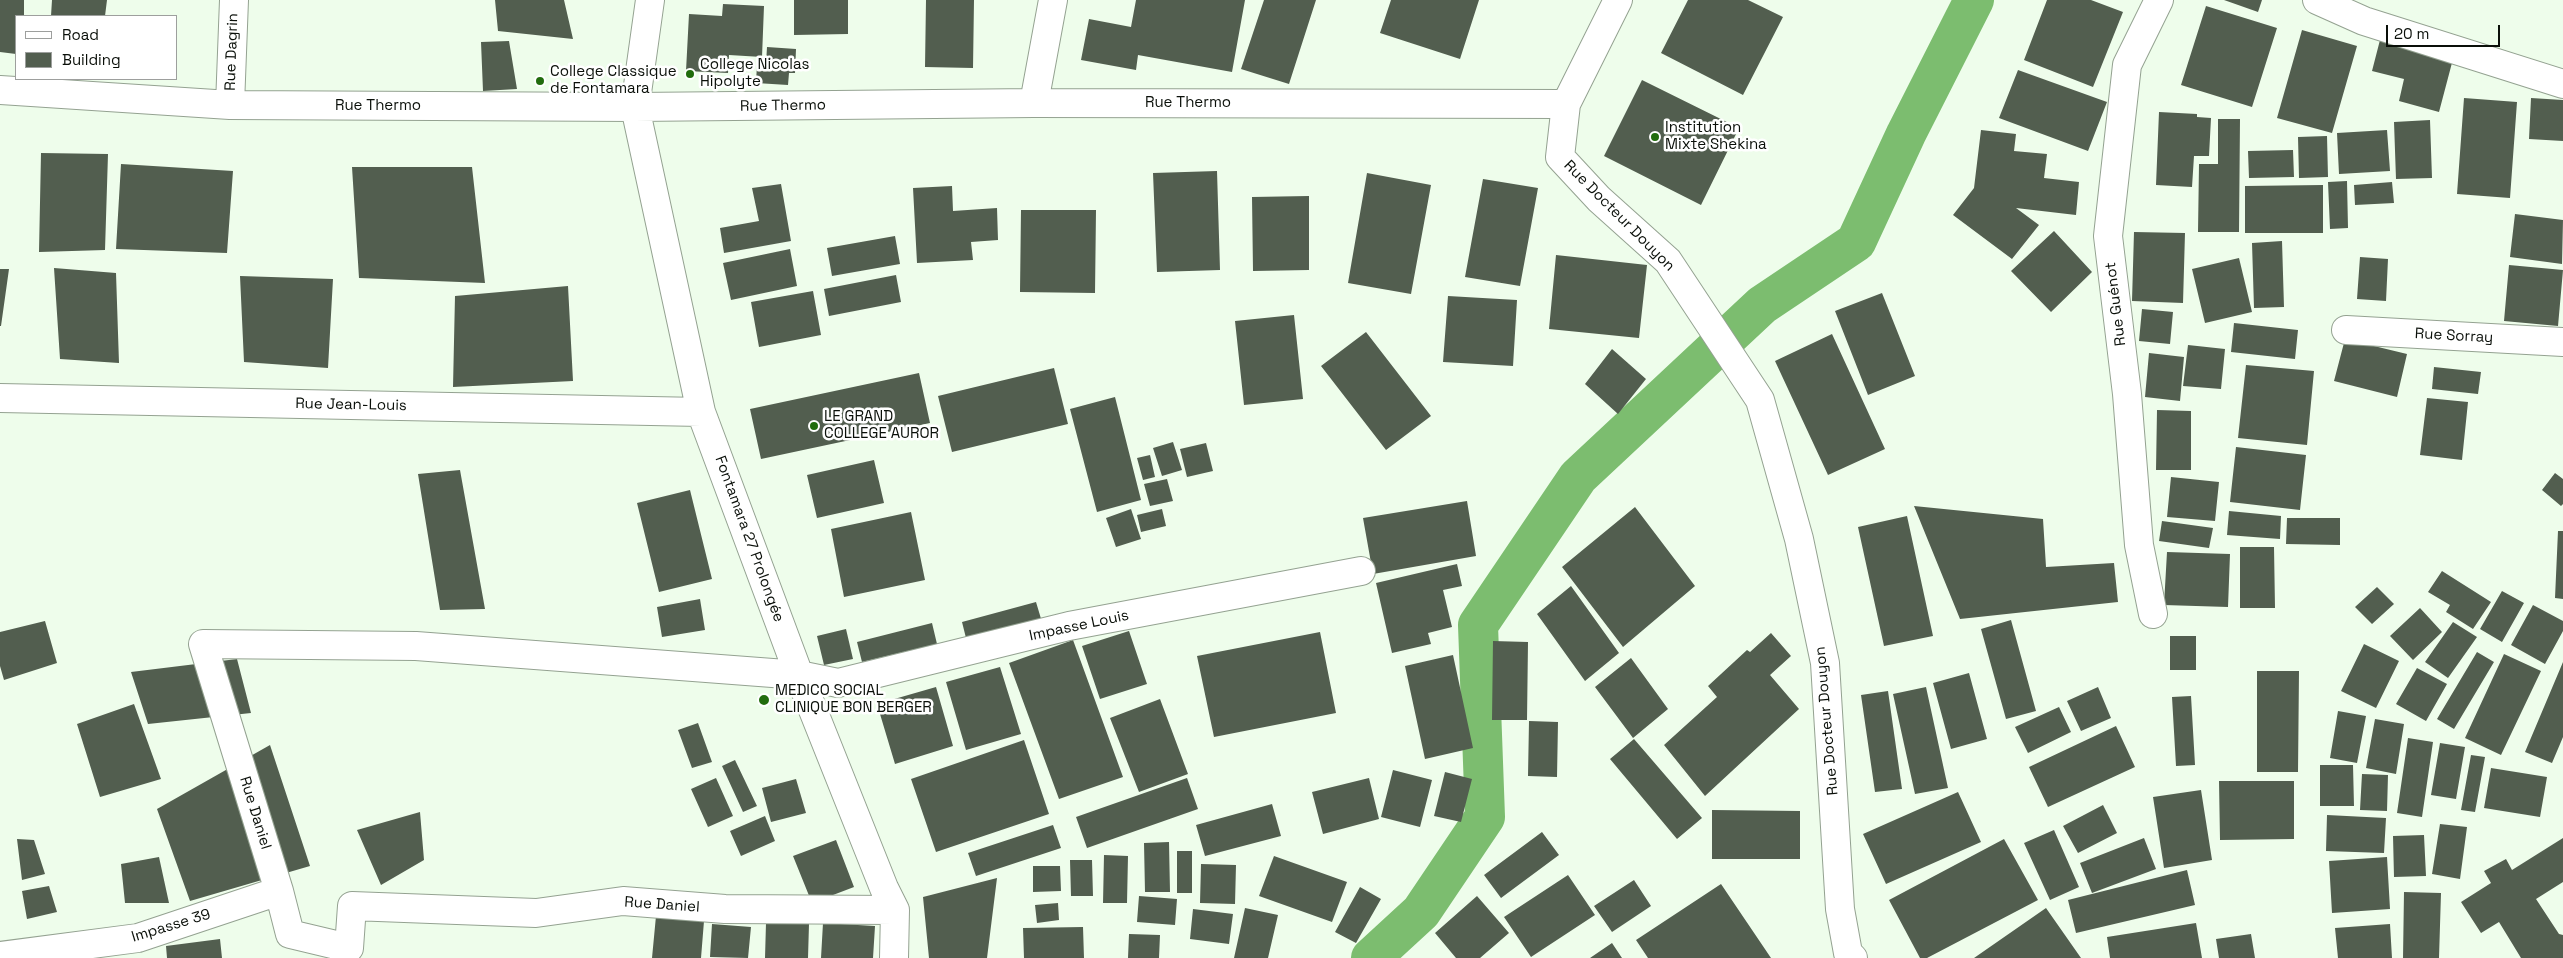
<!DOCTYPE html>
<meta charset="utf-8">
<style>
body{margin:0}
#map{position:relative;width:2563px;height:958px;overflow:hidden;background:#eefdeb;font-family:"Space Grotesk",sans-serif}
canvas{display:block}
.legend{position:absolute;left:15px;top:15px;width:162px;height:65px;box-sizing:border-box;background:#fff;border:1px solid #9d9f9d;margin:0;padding:6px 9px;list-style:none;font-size:15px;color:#0a0f09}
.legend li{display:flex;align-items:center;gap:10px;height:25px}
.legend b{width:25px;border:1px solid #9d9f9d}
.scale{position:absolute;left:2386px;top:25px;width:114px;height:22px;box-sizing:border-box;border:2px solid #0a0f09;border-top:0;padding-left:6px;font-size:15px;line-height:18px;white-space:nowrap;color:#0a0f09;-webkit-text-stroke:4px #fff;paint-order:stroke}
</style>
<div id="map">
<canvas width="2563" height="958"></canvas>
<ul class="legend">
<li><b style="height:6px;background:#fff"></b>Road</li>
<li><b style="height:14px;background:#525e4f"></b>Building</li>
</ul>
<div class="scale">20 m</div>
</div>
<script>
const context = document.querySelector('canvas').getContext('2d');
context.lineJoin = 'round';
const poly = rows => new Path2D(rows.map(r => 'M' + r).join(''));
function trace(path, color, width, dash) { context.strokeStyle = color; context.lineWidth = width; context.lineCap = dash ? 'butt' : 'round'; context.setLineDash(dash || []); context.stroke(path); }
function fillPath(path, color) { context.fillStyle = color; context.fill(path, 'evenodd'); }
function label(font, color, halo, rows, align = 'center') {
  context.font = font + ' "Space Grotesk",sans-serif'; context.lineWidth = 5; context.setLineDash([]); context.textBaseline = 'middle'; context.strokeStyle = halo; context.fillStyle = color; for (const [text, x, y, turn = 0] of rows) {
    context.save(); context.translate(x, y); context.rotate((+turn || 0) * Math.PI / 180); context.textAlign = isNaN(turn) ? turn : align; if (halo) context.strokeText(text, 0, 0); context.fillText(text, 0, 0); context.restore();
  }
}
const canal = poly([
 [1371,958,1421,912,1485,817,1478,625,1578,477,1762,305,1856,242,1906,134,1974,0]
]);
const building = poly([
 [0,0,24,0,24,16,16,16,16,54,0,52],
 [52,0,107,0,105,16,51,16],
 [495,0,564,0,573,39,498,31],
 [794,0,848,0,848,34,794,35],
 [926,0,974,0,973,68,925,67],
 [1136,0,1245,0,1232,72,1138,55,1136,70,1081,60,1089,19,1131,27],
 [1264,0,1316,0,1289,84,1241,69],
 [1391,0,1479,0,1460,59,1380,33],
 [1688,0,1748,0,1783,17,1743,95,1661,53],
 [2047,0,2091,0,2123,12,2093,87,2024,60],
 [2224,0,2262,0,2258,12],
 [723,4,764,6,762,57,729,55,728,73,686,71,689,14,722,16],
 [2206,6,2277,28,2252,107,2181,85],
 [2302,30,2357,46,2332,133,2277,118],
 [2380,40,2453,59,2439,112,2399,101,2404,79,2372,71],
 [509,41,517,89,483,91,481,42],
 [767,47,796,49,795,73,789,73,788,85,756,83,757,64,766,64],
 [2018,70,2107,102,2088,151,1999,118],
 [1642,80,1739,128,1701,205,1604,156],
 [2464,98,2517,102,2510,198,2457,194],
 [2531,98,2563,100,2563,141,2529,139],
 [2159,112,2197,114,2197,117,2211,118,2209,156,2194,156,2192,187,2156,185],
 [2218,119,2240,119,2239,232,2198,232,2199,164,2218,164],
 [2430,120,2432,178,2396,179,2394,122],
 [1981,130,2016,134,2014,151,2047,154,2044,178,2079,182,2076,215,2016,208,2039,225,2012,259,1953,215,1974,188],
 [2387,130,2390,171,2339,174,2337,133],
 [2327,136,2328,177,2299,178,2298,137],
 [2293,150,2294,177,2249,178,2248,151],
 [41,153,108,154,105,250,39,252],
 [121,164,233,171,227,253,116,249],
 [352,167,472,167,485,283,359,278],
 [1217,171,1220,270,1157,272,1153,173],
 [1367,173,1431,185,1411,294,1348,283],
 [1483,179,1538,188,1520,286,1465,277],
 [2347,181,2348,228,2330,229,2328,182],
 [2392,182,2394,203,2355,205,2354,185],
 [781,184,791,241,724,253,720,228,759,221,752,188],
 [2323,185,2323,233,2245,233,2245,186],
 [952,186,953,211,997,208,998,240,971,242,973,260,917,263,913,188],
 [1309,196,1309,270,1253,271,1252,197],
 [1021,210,1096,210,1095,293,1020,292],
 [2515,214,2563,220,2562,264,2510,257],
 [2054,231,2092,272,2051,312,2011,271],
 [2134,232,2185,233,2183,303,2132,301],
 [895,236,900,264,832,276,827,248],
 [2282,241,2284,307,2254,308,2252,243],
 [790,249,797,286,731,300,723,263],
 [1556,255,1647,265,1639,338,1549,329],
 [2360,257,2388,259,2386,301,2357,299],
 [2239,258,2252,312,2205,323,2192,269],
 [2509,265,2563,270,2558,326,2504,321],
 [54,268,116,273,119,363,60,359],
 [0,269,9,269,1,326,0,326],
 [896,275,901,302,829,316,824,289],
 [240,276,333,279,328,368,244,362],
 [568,286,573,381,453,387,455,296],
 [813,291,821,335,759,347,751,302],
 [1882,293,1915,376,1868,395,1835,311],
 [1448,296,1517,300,1513,366,1443,362],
 [2142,309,2173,312,2170,344,2139,341],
 [1294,315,1303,399,1244,405,1235,321],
 [2234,323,2298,330,2295,359,2231,352],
 [1366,332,1431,416,1386,450,1321,366],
 [1832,334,1885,449,1828,475,1775,361],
 [2345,339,2407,354,2397,397,2334,381],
 [2188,345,2225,349,2221,389,2183,386],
 [1612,349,1646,379,1618,414,1585,384],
 [2149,353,2184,357,2180,401,2145,397],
 [2246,365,2314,371,2307,445,2238,438],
 [2434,367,2481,372,2478,394,2432,389],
 [1054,368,1068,424,952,452,938,396],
 [919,373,930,423,761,459,750,409],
 [1115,397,1141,500,1097,512,1070,409],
 [2427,398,2468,402,2462,460,2420,455],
 [2157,410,2191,411,2191,470,2156,470],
 [1173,442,1182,470,1162,476,1153,448],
 [1206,443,1213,471,1187,477,1180,449],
 [2236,447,2306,455,2300,510,2230,502],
 [1150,455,1155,477,1143,480,1137,458],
 [874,460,884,503,817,518,807,475],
 [460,470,485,609,440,610,418,474],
 [2555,473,2563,479,2563,504,2561,506,2542,490],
 [2171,477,2219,482,2215,521,2167,517],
 [1167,479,1173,501,1150,506,1144,484],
 [690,490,712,579,659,592,637,503],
 [1467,501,1476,556,1373,574,1363,518],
 [1914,506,2043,519,2046,567,2114,563,2118,602,1960,619],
 [1635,507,1695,586,1623,647,1562,567],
 [1131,509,1141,539,1116,547,1106,518],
 [1162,509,1166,526,1141,532,1137,515],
 [2229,511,2281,516,2280,539,2227,535],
 [911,512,925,580,844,597,831,529],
 [1907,516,1933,636,1884,646,1858,527],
 [2287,518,2340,518,2340,545,2286,544],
 [2162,521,2213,528,2209,548,2159,541],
 [2558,531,2563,531,2563,599,2555,598],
 [2240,547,2274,547,2275,608,2240,608],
 [2167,552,2230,554,2228,607,2164,605],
 [1457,564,1462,586,1443,590,1452,627,1428,633,1431,644,1392,653,1376,583],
 [2442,571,2491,602,2473,629,2446,612,2450,605,2428,592],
 [1571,586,1619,653,1585,681,1537,614],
 [2377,587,2394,604,2372,624,2355,607],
 [2502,591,2524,603,2502,642,2480,629],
 [700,599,705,630,662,637,657,607],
 [1036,602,1042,622,967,642,962,622],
 [2533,605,2563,621,2563,631,2545,664,2511,645],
 [2420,608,2442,632,2413,660,2390,636],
 [2011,620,2036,711,2006,719,1981,629],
 [45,621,57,663,4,680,0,666,0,632],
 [2453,622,2477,637,2448,678,2425,662],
 [932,623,937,644,862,662,857,642],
 [846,629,853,659,824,665,817,636],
 [1129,631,1147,684,1100,699,1082,646],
 [1320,632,1336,713,1214,737,1197,656],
 [1771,633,1791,656,1770,675,1799,709,1705,796,1664,745,1717,697,1708,686,1747,650,1750,652],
 [2170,636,2196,636,2196,670,2170,670],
 [1073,640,1123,777,1059,799,1009,663],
 [1493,641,1528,642,1527,720,1492,720],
 [2364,644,2399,661,2376,708,2341,691],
 [2477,652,2494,662,2454,729,2437,719],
 [2504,654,2541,671,2501,755,2465,738],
 [1453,655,1473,748,1425,759,1405,666],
 [1631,658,1668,709,1633,738,1595,687],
 [237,659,251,713,148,724,131,672],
 [2563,662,2563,737,2552,763,2525,752],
 [1000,667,1021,734,966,750,946,682],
 [2417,668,2447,684,2426,721,2396,704],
 [2257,671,2299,671,2298,772,2257,772],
 [1969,673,1987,739,1951,749,1933,683],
 [936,687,953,746,895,764,877,704],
 [1926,687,1948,788,1915,794,1893,694],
 [2098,687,2111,718,2081,731,2067,701],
 [1888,691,1902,789,1875,792,1861,695],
 [2191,696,2195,765,2176,766,2172,697],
 [1160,699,1188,774,1139,792,1110,718],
 [134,704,161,779,100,797,77,724],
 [2059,707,2071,732,2028,753,2015,727],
 [2338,711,2366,716,2357,763,2330,758],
 [2375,719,2404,724,2396,774,2366,768],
 [1529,721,1558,722,1557,777,1528,776],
 [698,723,712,762,692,768,678,730],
 [2116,726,2135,767,2048,807,2029,767],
 [2408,738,2433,742,2422,817,2397,813],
 [1634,739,1702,818,1677,839,1610,759],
 [1024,740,1049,814,936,852,911,779],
 [2440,743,2465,747,2456,799,2431,795],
 [270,745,310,866,190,901,157,809],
 [2471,755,2485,757,2475,812,2461,810],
 [735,760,757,806,743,812,722,766],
 [2320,765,2353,765,2354,806,2320,806],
 [2491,768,2547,777,2540,817,2484,808],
 [1393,770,1432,780,1420,827,1381,817],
 [1445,772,1472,779,1461,822,1434,816],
 [2362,774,2388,775,2387,811,2360,810],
 [716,778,733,816,708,827,691,789],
 [1187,778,1198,809,1087,848,1076,817],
 [1369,778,1379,819,1323,834,1312,792],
 [796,779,806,813,771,822,762,788],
 [2219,781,2294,781,2294,839,2220,840],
 [2201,790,2212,860,2164,868,2153,797],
 [1958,792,1981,842,1886,884,1863,834],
 [1272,804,1281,836,1205,856,1196,825],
 [2103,805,2117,833,2078,853,2063,826],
 [1712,810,1800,811,1800,859,1712,859],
 [420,812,424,860,381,885,357,830],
 [2327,815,2386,818,2384,853,2326,851],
 [765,816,775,841,741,856,730,831],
 [2440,824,2467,827,2460,879,2432,874],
 [1053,825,1061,848,976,876,968,853],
 [2054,830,2079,887,2050,900,2024,843],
 [1542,832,1559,855,1501,898,1484,875],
 [2424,835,2426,876,2394,877,2393,836],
 [2144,838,2156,869,2092,893,2080,863],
 [2563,838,2563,882,2536,899,2559,934,2563,935,2563,958,2521,958,2499,922,2481,933,2461,902,2491,883,2484,871,2506,859,2512,870],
 [17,839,34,840,45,874,22,880],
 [2004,839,2038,900,1927,958,1920,958,1889,900],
 [836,840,854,887,812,903,793,856],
 [1169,842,1170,892,1145,892,1144,843],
 [1177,851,1192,851,1192,893,1177,893],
 [1104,855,1128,856,1127,903,1103,903],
 [1274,856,1347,882,1332,922,1259,896],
 [159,857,169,903,125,903,121,864],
 [2387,857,2390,909,2332,913,2329,861],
 [1070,860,1092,860,1093,896,1071,896],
 [1201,864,1236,865,1235,904,1200,903],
 [1033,866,1060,866,1061,891,1033,892],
 [2187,870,2195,905,2076,933,2068,900],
 [1568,875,1595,915,1531,957,1504,917],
 [997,878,987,958,929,958,923,897],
 [1634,880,1651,906,1612,932,1594,906],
 [1721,884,1771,958,1648,958,1636,940],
 [49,886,57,912,27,919,22,891],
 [1360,887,1381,899,1356,943,1335,932],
 [2404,892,2441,893,2439,958,2403,958],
 [1139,896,1177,899,1175,925,1137,922],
 [1477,896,1509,933,1480,958,1456,958,1435,933],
 [1058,903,1059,920,1037,923,1035,905],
 [1245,908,1278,915,1268,958,1234,958],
 [2046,908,2081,958,1974,958],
 [1193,909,1233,914,1229,944,1190,939],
 [656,916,704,921,701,958,652,958],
 [766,923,809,924,808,958,765,958],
 [823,923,875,926,873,958,821,958],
 [2196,923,2202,958,2110,958,2107,937],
 [712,924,751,927,748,958,710,957],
 [2390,924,2392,958,2338,958,2335,928],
 [1083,927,1084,958,1024,958,1023,928],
 [1129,934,1160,935,1159,958,1128,958],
 [2251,934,2255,958,2219,958,2216,939],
 [220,939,222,958,167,958,166,946],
 [1612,943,1622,958,1590,958]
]);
const minor = poly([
 [650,0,635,107,701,412,799,675,884,888,895,910,894,958],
 [1618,0,1566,104,1560,157,1599,199,1668,261,1760,400,1799,539,1825,663,1840,909,1848,953,1853,958],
 [2317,0,2364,21,2563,84],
 [0,90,230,105,635,107,1034,103,1566,104],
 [1034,103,1053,0],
 [230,105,234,0],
 [2346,330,2563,342],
 [0,398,701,412],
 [2153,614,2139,545,2127,394,2108,236,2127,65,2159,0],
 [895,910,725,909,623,901,536,913,352,906,349,948,290,934,279,891,203,644,416,646,799,675,838,683,1069,626,1361,571],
 [0,956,138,938,279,891]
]);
const markers = [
 [690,74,5,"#216c0d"],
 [540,81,5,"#216c0d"],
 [1655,137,5,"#216c0d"],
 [814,426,5,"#216c0d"],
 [764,700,6,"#216c0d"]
];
const streetNames = [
 ["Rue Dagrin",232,52,-88],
 ["Rue Thermo",1188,103],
 ["Rue Thermo",378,106],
 ["Rue Thermo",783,106,-1],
 ["Rue Docteur Douyon",1619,216,45],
 ["Rue Guénot",2116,304,-97],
 ["Rue Sorray",2454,336,3],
 ["Rue Jean-Louis",351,405,1],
 ["Fontamara 27 Prolongée",749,539,70],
 ["Impasse Louis",1079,626,-12],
 ["Rue Docteur Douyon",1827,721,-95],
 ["Rue Daniel",255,813,73],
 ["Rue Daniel",662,905,4],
 ["Impasse 39",171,926,-17]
];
const poiNames = [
 ["College Nicolas",700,65],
 ["Hipolyte",700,82],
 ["College Classique",550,72],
 ["de Fontamara",550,89],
 ["Institution",1665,128],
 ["Mixte Shekina",1665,145],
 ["LE GRAND",824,417],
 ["COLLEGE AUROR",824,434],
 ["MEDICO SOCIAL",775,691],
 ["CLINIQUE BON BERGER",775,708]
];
trace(canal, '#7cbd6f', 40);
fillPath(building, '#525e4f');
trace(minor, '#94a291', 30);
trace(minor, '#fff', 28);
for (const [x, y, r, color] of markers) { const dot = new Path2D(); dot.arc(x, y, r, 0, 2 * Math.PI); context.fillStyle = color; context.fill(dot); trace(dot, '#fff', 2); }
label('15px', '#0a0f09', '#fff', streetNames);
label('15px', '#0a0f09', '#fff', poiNames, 'left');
</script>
